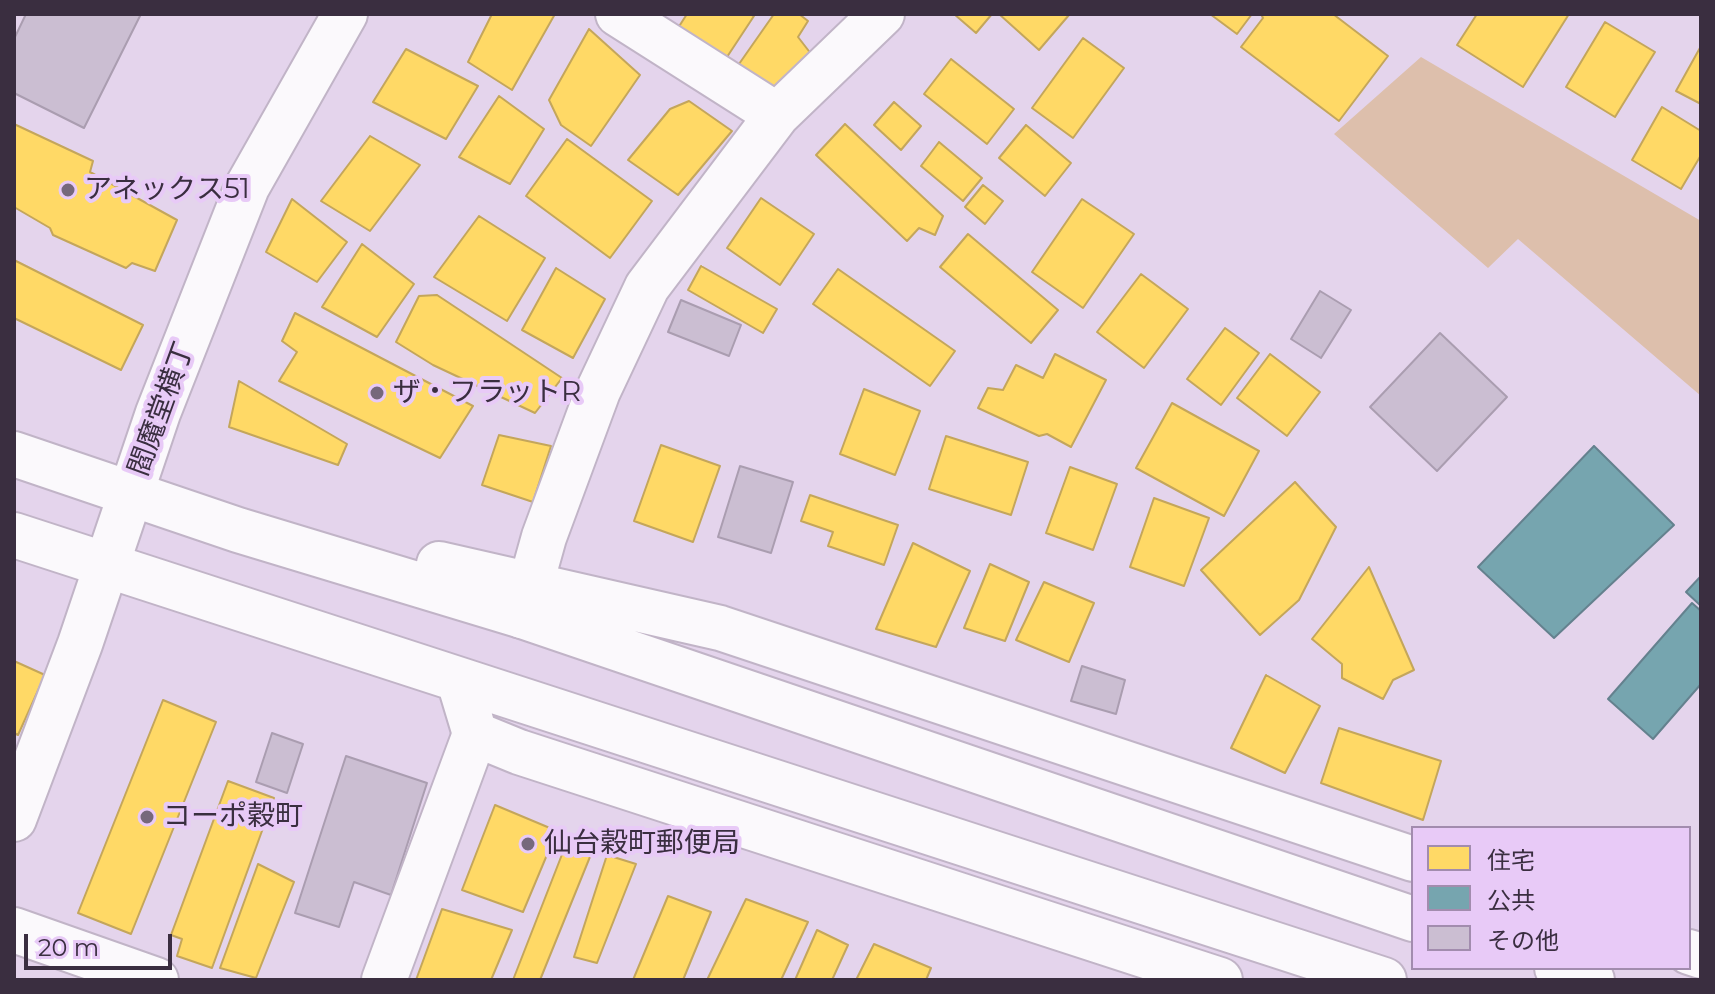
<!DOCTYPE html>
<meta charset="utf-8">
<style>
body{margin:0}
#map{position:relative;width:1715px;height:994px;overflow:hidden;background:#e4d4ec;font-family:Montserrat,"Noto Sans JP",sans-serif}
canvas{display:block}
.frame{position:absolute;inset:0;border:16px solid #3a2e40;pointer-events:none}
.legend{position:absolute;left:1411px;top:826px;width:280px;height:144px;box-sizing:border-box;background:#e8caf7;border:2px solid #a28cae;margin:0;padding:10px 14px;list-style:none;font-size:24px;color:#3a2e40}
.legend li{display:flex;align-items:center;gap:16px;height:40px}
.legend b{width:40px;border:2px solid #a28cae}
.scale{position:absolute;left:24px;top:934px;width:148px;height:36px;box-sizing:border-box;border:4px solid #3a2e40;border-top:0;padding-left:10px;font-size:24px;line-height:28px;white-space:nowrap;color:#3a2e40;-webkit-text-stroke:6px #e8caf7;paint-order:stroke}
</style>
<div id="map">
<canvas width="1715" height="994"></canvas>
<div class="frame"></div>
<ul class="legend">
<li><b style="height:22px;background:#ffd966"></b>住宅</li>
<li><b style="height:22px;background:#76a5af"></b>公共</li>
<li><b style="height:22px;background:#cbbed2"></b>その他</li>
</ul>
<div class="scale">20 m</div>
</div>
<script>
const context = document.querySelector('canvas').getContext('2d');
context.lineJoin = 'round';
function fillPath(path, color) { context.fillStyle = color; context.fill(path, 'evenodd'); }
const poly = rows => new Path2D(rows.map(r => 'M' + r).join(''));
function trace(path, color, width, dash) { context.strokeStyle = color; context.lineWidth = width; context.lineCap = dash ? 'butt' : 'round'; context.setLineDash(dash || []); context.stroke(path); }
function label(font, color, halo, rows, align = 'center') {
  context.font = font + ' Montserrat,"Noto Sans JP",sans-serif'; context.lineWidth = 8; context.setLineDash([]); context.textBaseline = 'middle'; context.strokeStyle = halo; context.fillStyle = color; for (const [text, x, y, turn = 0] of rows) {
    context.save(); context.translate(x, y); context.rotate((+turn || 0) * Math.PI / 180); context.textAlign = isNaN(turn) ? turn : align; if (halo) context.strokeText(text, 0, 0); context.fillText(text, 0, 0); context.restore();
  }
}
const green = poly([
 [1421,57,1701,221,1701,396,1518,239,1488,268,1334,134]
]);
const homes = poly([
 [492,14,555,14,512,90,468,62,492,14],
 [687,14,750,14,754,16,725,60,678,28,687,14],
 [774,14,799,14,808,21,798,37,815,59,780,94,739,64,774,14],
 [954,14,992,14,976,33,954,14],
 [999,14,1068,14,1069,15,1039,50,999,14],
 [1210,14,1252,14,1237,34,1210,14],
 [1261,14,1333,14,1388,56,1339,121,1241,47,1263,18,1261,14],
 [1477,14,1569,14,1523,87,1457,45,1477,14],
 [1605,22,1655,52,1615,117,1566,87,1605,22],
 [589,29,640,75,591,146,561,125,549,100,589,29],
 [1083,38,1124,68,1073,138,1032,108,1083,38],
 [1701,46,1701,104,1676,91,1701,46],
 [406,49,478,86,446,139,373,102,406,49],
 [951,59,1014,109,987,144,924,94,951,59],
 [499,96,544,129,510,184,459,157,499,96],
 [689,101,732,131,678,195,628,160,670,109,689,101],
 [894,102,921,126,901,150,874,125,894,102],
 [1662,107,1701,131,1701,155,1681,189,1632,160,1662,107],
 [14,124,93,161,90,172,177,220,155,271,132,263,126,268,53,235,50,228,14,207,14,124],
 [845,124,943,216,935,235,919,228,907,241,816,155,845,124],
 [1026,125,1071,163,1045,196,999,158,1026,125],
 [370,136,420,165,370,231,321,201,370,136],
 [567,139,652,201,610,258,526,196,567,139],
 [939,142,982,178,963,201,921,166,939,142],
 [983,185,1003,201,985,224,965,207,983,185],
 [761,198,814,234,780,285,727,248,761,198],
 [292,199,347,242,317,282,266,252,292,199],
 [1082,199,1134,234,1083,308,1032,272,1082,199],
 [479,216,545,258,507,321,434,277,479,216],
 [968,234,1058,310,1031,343,940,267,968,234],
 [362,244,414,284,377,337,322,307,362,244],
 [14,260,143,325,121,370,14,318,14,260],
 [701,266,777,309,763,333,688,290,701,266],
 [556,268,605,299,573,358,522,330,556,268],
 [838,269,955,351,930,386,813,304,838,269],
 [1141,274,1188,309,1144,368,1097,332,1141,274],
 [437,295,562,378,535,413,433,365,396,342,419,296,437,295],
 [295,313,473,406,440,458,279,381,297,352,282,341,295,313],
 [1225,328,1259,353,1221,405,1187,379,1225,328],
 [1055,354,1106,380,1071,447,1047,434,1039,436,978,408,988,388,1003,390,1016,365,1043,378,1055,354],
 [1270,354,1320,392,1287,436,1237,398,1270,354],
 [239,381,347,444,338,465,229,427,239,381],
 [864,389,920,411,895,475,840,454,864,389],
 [1172,403,1259,451,1224,516,1136,468,1172,403],
 [499,435,551,446,533,502,482,485,499,435],
 [946,436,1028,462,1011,515,929,489,946,436],
 [661,445,720,466,693,542,634,521,661,445],
 [1070,467,1117,484,1093,550,1046,533,1070,467],
 [1295,482,1336,527,1299,600,1260,635,1201,570,1295,482],
 [810,495,898,525,884,565,828,546,833,532,801,521,810,495],
 [1154,498,1209,518,1184,586,1130,567,1154,498],
 [913,543,970,571,936,647,876,629,913,543],
 [990,564,1029,582,1005,641,964,628,990,564],
 [1369,567,1414,670,1393,680,1383,699,1342,678,1342,664,1312,639,1369,567],
 [1044,582,1094,603,1069,662,1016,640,1044,582],
 [14,661,45,675,18,735,14,733,14,661],
 [1266,675,1320,706,1285,773,1231,748,1266,675],
 [163,700,216,722,131,934,78,913,163,700],
 [1339,728,1441,761,1423,820,1321,783,1339,728],
 [228,781,274,798,212,968,177,956,182,939,171,935,228,781],
 [495,805,557,831,523,912,462,890,495,805],
 [570,834,596,842,540,980,513,980,570,834],
 [607,855,636,864,597,963,574,957,607,855],
 [258,864,294,882,256,978,220,968,258,864],
 [668,896,711,912,683,980,633,980,668,896],
 [746,899,808,922,781,980,707,980,746,899],
 [442,909,512,930,491,980,416,980,442,909],
 [817,930,848,945,832,980,795,980,817,930],
 [874,944,931,968,926,980,856,980,874,944]
]);
const public = poly([
 [1594,446,1674,525,1554,638,1478,567,1594,446],
 [1701,576,1701,606,1686,592,1701,576],
 [1692,603,1701,611,1701,684,1653,739,1608,699,1692,603]
]);
const building = poly([
 [26,14,141,14,84,128,14,93,14,39,26,14],
 [1320,291,1351,310,1321,358,1291,339,1320,291],
 [681,300,741,325,729,356,668,332,681,300],
 [1440,333,1507,397,1437,471,1370,407,1440,333],
 [740,466,793,482,771,553,718,537,740,466],
 [1082,666,1125,680,1116,714,1071,701,1082,666],
 [272,733,303,744,287,793,256,782,272,733],
 [346,756,427,783,391,895,354,882,339,927,295,913,346,756]
]);
const street = poly([
 [618,14,777,115],
 [522,616,544,537,598,391,647,287,777,115,882,14],
 [14,819,80,644,158,413,247,187,345,14],
 [384,980,475,734]
]);
const secondary = poly([
 [14,454,238,530,522,616,1413,919],
 [14,535,1384,980],
 [439,564,720,628,1413,859],
 [459,681,475,734,519,752,1220,980],
 [14,930,156,980],
 [1689,952,1701,956],
 [1557,968,1592,980]
]);
const markers = [
 [68,190,8,"#76687c"],
 [377,393,8,"#76687c"],
 [147,817,8,"#76687c"],
 [528,844,8,"#76687c"]
];
const poiNames = [
 ["アネックス51",84,190],
 ["ザ・フラットR",393,393],
 ["コーポ穀町",163,817],
 ["仙台穀町郵便局",544,844]
];
const streetNames = [
 ["閻魔堂横丁",162,409,-70]
];
fillPath(green, '#ddbfac');
fillPath(homes, '#ffd966');
trace(homes, '#c4a65b', 2);
fillPath(public, '#76a5af');
trace(public, '#64818e', 2);
fillPath(building, '#cbbed2');
trace(building, '#aa9db0', 2);
trace(street, '#c1b4c7', 48);
trace(secondary, '#c1b4c7', 48);
trace(street, '#fbf9fc', 44);
trace(secondary, '#fbf9fc', 44);
for (const [x, y, r, color] of markers) { const dot = new Path2D(); dot.arc(x, y, r, 0, 2 * Math.PI); context.fillStyle = color; context.fill(dot); trace(dot, '#e8caf7', 3); }
label('28px', '#3a2e40', '#e8caf7', poiNames, 'left');
label('28px', '#3a2e40', '#e8caf7', streetNames);
</script>
